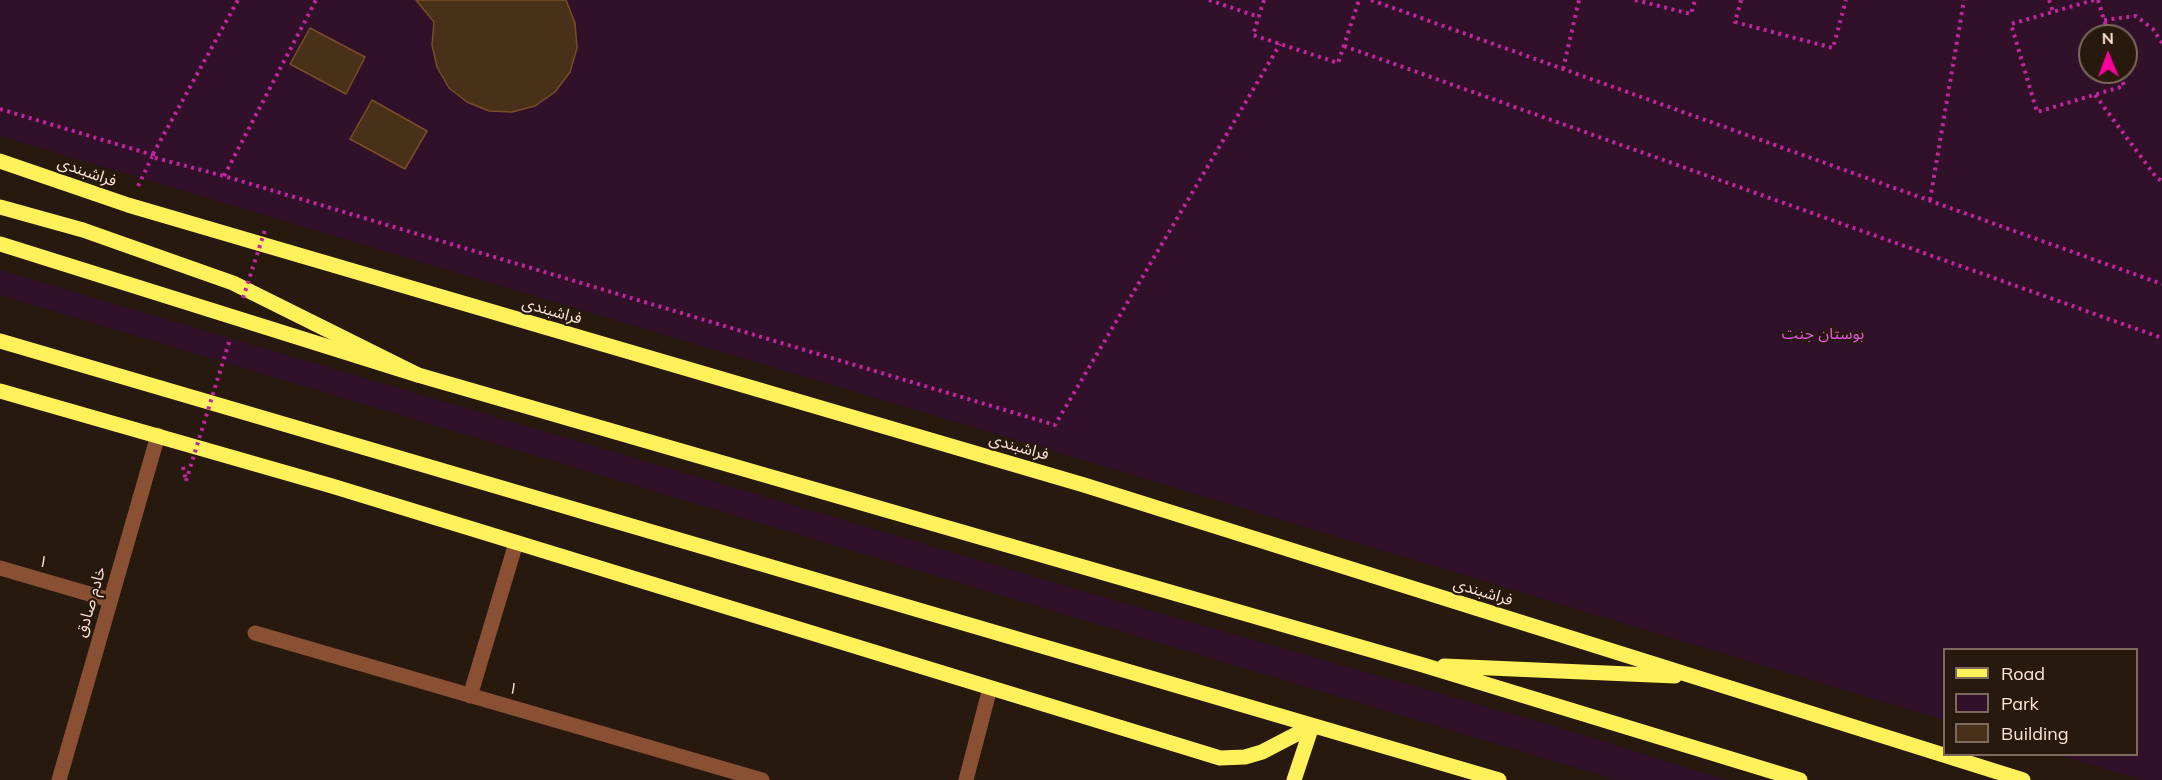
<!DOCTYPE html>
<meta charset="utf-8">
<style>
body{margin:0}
#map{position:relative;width:2162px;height:780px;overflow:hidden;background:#27190d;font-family:Mulish,sans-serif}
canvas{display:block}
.legend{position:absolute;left:1943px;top:648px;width:195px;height:108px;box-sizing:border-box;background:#27190d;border:2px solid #7d6a5c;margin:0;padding:8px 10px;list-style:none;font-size:18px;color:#ffe4d3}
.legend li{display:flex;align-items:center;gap:12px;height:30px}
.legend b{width:30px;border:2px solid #7d6a5c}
.north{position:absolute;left:2078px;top:24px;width:60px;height:60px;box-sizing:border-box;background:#27190d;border:2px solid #7d6a5c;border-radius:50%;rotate:359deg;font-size:16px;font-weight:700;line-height:24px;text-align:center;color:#ffe4d3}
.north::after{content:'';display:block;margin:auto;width:21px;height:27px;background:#fe009c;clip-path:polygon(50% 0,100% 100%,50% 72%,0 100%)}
</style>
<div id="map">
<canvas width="2162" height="780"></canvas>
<ul class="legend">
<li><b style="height:8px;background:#fff15a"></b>Road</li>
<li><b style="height:16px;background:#311029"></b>Park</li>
<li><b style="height:16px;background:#493018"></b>Building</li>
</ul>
<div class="north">N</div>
</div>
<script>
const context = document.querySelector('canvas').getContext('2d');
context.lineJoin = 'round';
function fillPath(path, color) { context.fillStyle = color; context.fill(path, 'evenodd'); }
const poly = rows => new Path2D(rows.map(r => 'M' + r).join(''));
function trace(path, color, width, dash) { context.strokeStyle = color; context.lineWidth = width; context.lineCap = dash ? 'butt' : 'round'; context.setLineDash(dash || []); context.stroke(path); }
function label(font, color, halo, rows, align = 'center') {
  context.font = font + ' Mulish,"Noto Sans Arabic",sans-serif'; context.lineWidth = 4.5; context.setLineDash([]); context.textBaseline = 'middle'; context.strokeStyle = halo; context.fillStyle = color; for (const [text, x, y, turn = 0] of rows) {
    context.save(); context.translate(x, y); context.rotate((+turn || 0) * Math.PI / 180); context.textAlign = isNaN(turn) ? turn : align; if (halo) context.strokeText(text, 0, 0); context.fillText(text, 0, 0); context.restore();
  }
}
const green = poly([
 [0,0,2162,0,2162,780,2143,780,2059,755,2136,754,2136,650,1944,650,1944,720,1100,465,0,136],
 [2090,36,2126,36,2126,72,2090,72],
 [0,270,1093,594,1564,729,1726,780,1617,780,0,295]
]);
const building = poly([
 [416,0,566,0,575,23,577,48,570,72,555,92,535,106,512,112,489,111,467,102,449,88,437,67,432,45,434,22,416,0],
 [310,28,365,57,346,94,290,64,310,28],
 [372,100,427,131,405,169,350,139,372,100]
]);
const path = poly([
 [1209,0,1259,17],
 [1264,0,1253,35,1338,63,1359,0],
 [1371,0,2162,284],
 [1635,0,1691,14,1695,0],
 [1741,0,1735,22,1833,48,1846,0],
 [2049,0,2053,12],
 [2094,0,2011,24,2037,112,2124,86,2120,72],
 [2098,0,2109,36],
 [2104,20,2136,16,2153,29,2162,43],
 [1344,46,2162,338],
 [1563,69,1579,0],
 [2095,95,2156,177,2162,181],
 [0,109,153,155,152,157,224,176,1055,425,1280,44],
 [153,154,238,0],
 [224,176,316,0],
 [138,186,152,157],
 [1930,200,1964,0],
 [183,467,186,481]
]);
const minor = poly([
 [0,568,110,600],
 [255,633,762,780],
 [470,696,516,543],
 [59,780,158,435],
 [966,780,990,688]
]);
const major = poly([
 [0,161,128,205,1084,485,2023,780],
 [0,207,83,230,233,283,418,375,1423,665,1800,780],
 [0,341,1499,780],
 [0,391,332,486,1220,758,1245,757,1262,752,1312,726],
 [1444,666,1675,676],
 [1294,780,1312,726]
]);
const pathBridge = poly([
 [243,298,265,230],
 [186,481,230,339]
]);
const majorBridge = poly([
 [0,244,418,375]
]);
const streetNames = [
 ["فراشبندی",87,172,19],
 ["فراشبندی",552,311,16],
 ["فراشبندی",1019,447,16],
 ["۱",43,562,17],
 ["فراشبندی",1483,592,17],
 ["خادم صادق",91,602,-74],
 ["۱",513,689,16]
];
const parkNames = [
 ["بوستان جنت",1823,334]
];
fillPath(green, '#311029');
fillPath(building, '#493018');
trace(building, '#774e28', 1.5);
trace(path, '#c1259e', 4, [3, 4.5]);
trace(minor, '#895034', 15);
trace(major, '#fff15a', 15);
trace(pathBridge, '#c1259e', 4, [3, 4.5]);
trace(majorBridge, '#fff15a', 15);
label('16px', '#ffe4d3', '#27190d', streetNames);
label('16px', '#e955e4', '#27190d', parkNames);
</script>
